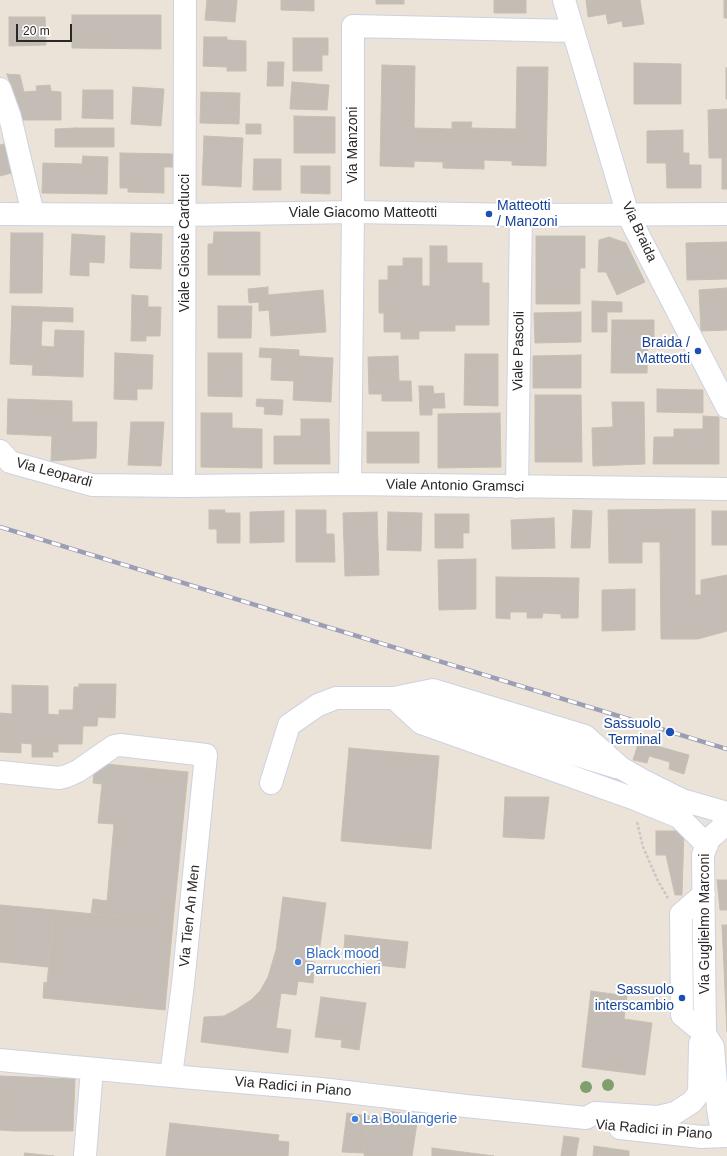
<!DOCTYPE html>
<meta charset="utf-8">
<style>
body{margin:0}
#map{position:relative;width:727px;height:1156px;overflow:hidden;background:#ece3d8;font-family:Helvetica,sans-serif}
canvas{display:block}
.scale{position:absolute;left:16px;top:24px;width:56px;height:18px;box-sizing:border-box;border:2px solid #282828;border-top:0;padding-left:5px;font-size:12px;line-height:14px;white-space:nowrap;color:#282828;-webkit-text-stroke:3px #fff;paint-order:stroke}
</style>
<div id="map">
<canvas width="727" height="1156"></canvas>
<div class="scale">20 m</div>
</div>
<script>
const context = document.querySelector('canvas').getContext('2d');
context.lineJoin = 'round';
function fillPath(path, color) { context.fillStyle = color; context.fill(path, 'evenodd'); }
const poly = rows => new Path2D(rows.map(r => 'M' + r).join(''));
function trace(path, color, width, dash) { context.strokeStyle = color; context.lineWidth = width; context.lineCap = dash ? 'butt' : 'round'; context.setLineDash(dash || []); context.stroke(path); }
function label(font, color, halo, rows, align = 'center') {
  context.font = font + ' Helvetica,sans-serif'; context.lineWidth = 4; context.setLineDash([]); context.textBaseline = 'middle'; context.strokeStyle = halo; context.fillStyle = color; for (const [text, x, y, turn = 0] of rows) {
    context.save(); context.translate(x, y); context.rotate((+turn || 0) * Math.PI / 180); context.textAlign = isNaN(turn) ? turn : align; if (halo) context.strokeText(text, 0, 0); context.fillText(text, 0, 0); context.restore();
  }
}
const building = poly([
 [207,0,237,0,235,22,205,20,207,0],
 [281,0,314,0,314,11,281,10,281,0],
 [376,0,404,0,404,4,376,4,376,0],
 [494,0,526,0,526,13,494,13,494,0],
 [586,0,640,0,644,24,623,27,622,21,608,24,606,14,588,17,586,0],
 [724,0,727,0,727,18,724,18,724,0],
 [72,15,161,15,161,49,72,48,72,15],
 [9,17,45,17,46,45,9,46,9,17],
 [204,37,227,37,227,40,246,41,246,71,227,71,227,67,203,66,204,37],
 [293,38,328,38,328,55,322,55,322,71,293,71,293,38],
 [268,62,284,62,283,86,267,86,268,62],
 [634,63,681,64,681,104,634,104,634,63],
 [382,65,415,66,414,128,452,129,452,122,472,122,471,128,516,129,517,67,548,67,546,166,512,165,512,161,484,160,484,169,443,168,443,162,414,161,414,167,380,166,382,65],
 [726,68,727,68,727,99,726,99,726,68],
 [7,74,20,75,24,92,37,91,36,86,50,85,51,91,61,92,61,120,21,120,7,74],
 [292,82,329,85,327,110,290,109,292,82],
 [133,87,164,89,161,126,131,124,133,87],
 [83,90,113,90,113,119,82,118,83,90],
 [201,92,240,93,239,124,200,123,201,92],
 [727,109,727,189,722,189,722,158,709,158,708,110,727,109],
 [294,116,335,117,335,153,294,153,294,116],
 [246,124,261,124,261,134,246,134,246,124],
 [76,128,77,147,55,147,55,129,76,128],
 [76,128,114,128,114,147,77,147,76,128],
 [683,130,683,153,689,153,689,165,701,165,701,188,667,188,666,163,647,163,647,131,683,130],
 [204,136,243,138,241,187,202,185,204,136],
 [8,143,15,172,0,176,0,145,8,143],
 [120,153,174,154,174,167,164,167,164,193,128,192,128,188,120,188,120,153],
 [83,156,108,157,107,194,42,193,43,163,82,164,83,156],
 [254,159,281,159,281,190,253,190,254,159],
 [301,166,330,166,330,194,301,193,301,166],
 [214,232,260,232,260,275,208,275,208,244,213,244,214,232],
 [11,233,43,233,42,293,10,293,11,233],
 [131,233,162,234,161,269,130,268,131,233],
 [72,234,105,236,104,263,89,262,89,276,70,275,72,234],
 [536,236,585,236,585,268,580,268,580,304,536,304,536,236],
 [609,237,626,243,645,282,617,295,606,272,598,272,599,240,609,237],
 [727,242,727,279,687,280,686,243,727,242],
 [430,246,447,246,447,263,482,263,482,283,489,283,489,325,455,325,455,331,419,331,419,339,401,339,401,332,384,332,384,313,379,313,379,280,388,280,388,266,403,266,403,258,422,258,422,286,430,286,430,246],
 [268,287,268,295,323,290,326,332,271,336,269,310,259,311,259,302,249,303,248,289,268,287],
 [727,288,727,330,701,331,699,290,727,288],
 [132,295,148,296,148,307,161,307,160,336,146,336,146,341,131,341,132,295],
 [592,301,622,302,622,312,607,312,607,332,592,332,592,301],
 [12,306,73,308,73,322,42,321,41,346,54,347,55,330,84,331,83,377,32,375,33,365,10,364,12,306],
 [218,306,252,306,251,338,218,338,218,306],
 [581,312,581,342,535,343,534,313,581,312],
 [612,320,654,320,654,343,648,343,647,373,611,373,612,320],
 [260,348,299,350,299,356,333,358,331,402,293,400,294,381,271,380,272,358,259,357,260,348],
 [115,353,153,355,152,389,137,389,137,400,114,399,115,353],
 [208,353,242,353,242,397,208,396,208,353],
 [465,354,498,354,498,406,464,405,465,354],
 [581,355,581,388,533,388,533,356,581,355],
 [398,356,399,381,411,381,412,401,382,401,382,394,369,394,368,357,398,356],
 [419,386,433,386,434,394,444,393,445,408,432,408,432,415,420,415,419,386],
 [657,389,703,390,703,413,657,412,657,389],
 [535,395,581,395,582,462,535,462,535,395],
 [8,399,72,401,72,422,97,422,96,458,51,461,52,436,7,434,8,399],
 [257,399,283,400,282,415,264,414,265,407,256,406,257,399],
 [612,402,644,402,645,464,593,466,592,428,613,427,612,402],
 [201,413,232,413,232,428,262,429,262,468,201,467,201,413],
 [500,413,501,467,438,468,438,414,500,413],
 [703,416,719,417,719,464,653,464,654,437,674,437,674,429,703,429,703,416],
 [301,419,329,419,330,464,274,464,274,436,301,436,301,419],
 [131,422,164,422,161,466,128,465,131,422],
 [367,432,419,432,419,463,367,463,367,432],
 [695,509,695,595,701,595,701,580,727,575,727,631,698,639,661,639,660,542,642,542,642,563,609,563,608,510,695,509],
 [209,510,225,510,225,513,240,513,240,543,217,543,217,529,209,529,209,510],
 [296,510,326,510,326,534,334,534,335,562,296,562,296,510],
 [573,510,592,511,590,548,571,548,573,510],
 [284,511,284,542,250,543,250,512,284,511],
 [712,511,727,511,727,545,712,545,712,511],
 [377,512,379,575,345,576,343,513,377,512],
 [388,512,422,513,421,551,387,550,388,512],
 [435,514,469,514,469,533,463,533,463,548,435,548,435,514],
 [554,518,555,548,512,549,511,520,554,518],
 [476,559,476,609,439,610,438,560,476,559],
 [496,577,579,578,578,618,561,618,561,614,543,613,542,618,527,618,527,612,510,612,510,619,496,618,496,577],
 [635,589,635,630,602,631,602,590,635,589],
 [79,684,116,684,115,718,98,717,97,726,83,726,82,744,58,744,58,752,52,752,53,757,32,757,32,744,21,743,21,753,0,752,0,713,12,714,12,685,48,686,48,714,59,715,59,710,73,710,74,687,79,687,79,684],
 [639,741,689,755,684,774,669,769,670,762,649,756,647,763,633,760,639,741],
 [349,748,439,756,431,849,341,841,349,748],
 [95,763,188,772,173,922,91,914,93,899,107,901,114,824,98,823,102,784,93,783,95,763],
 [505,797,549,797,544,839,503,837,505,797],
 [656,831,684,831,682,895,675,895,666,855,656,855,656,831],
 [717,880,727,880,727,910,720,910,717,880],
 [283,897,326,903,319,953,307,951,306,961,315,962,313,983,298,981,296,995,281,993,276,1028,291,1030,288,1053,201,1042,204,1017,224,1016,237,1009,251,1000,260,991,268,977,276,950,283,897],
 [0,905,54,910,48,967,0,962,0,905],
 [54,910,173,922,165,1010,43,998,44,982,47,983,54,910],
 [722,925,727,925,727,1032,722,925],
 [345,935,408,942,405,968,377,965,378,954,344,950,345,935],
 [591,991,627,996,624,1019,652,1023,645,1075,582,1067,591,991],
 [321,997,366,1003,359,1050,341,1047,342,1040,315,1037,321,997],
 [0,1076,75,1079,73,1131,14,1131,0,1130,0,1076],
 [388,1111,418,1116,412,1156,364,1156,369,1116,386,1118,388,1111],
 [347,1113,369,1116,364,1153,342,1152,347,1113],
 [170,1123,279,1135,278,1141,289,1142,288,1156,166,1156,170,1123],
 [564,1136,579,1138,576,1156,561,1156,564,1136],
 [594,1146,629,1151,629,1156,593,1156,594,1146],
 [432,1148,494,1156,432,1156,432,1148],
 [25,1153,54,1156,24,1156,25,1153]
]);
const path = poly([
 [637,822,643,847,658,881,668,898]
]);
const minor = poly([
 [564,0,628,215,727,407],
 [0,89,10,117,33,214],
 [0,214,185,215,353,212,521,215,727,214],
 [0,451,10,462,92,485,184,486,350,484,727,489],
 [350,484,353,212,353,26,573,31],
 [184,486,185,0],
 [517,487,521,215],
 [394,698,421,723,635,799,679,817,707,845],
 [418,706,616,767],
 [0,772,59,778,67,776,78,771,114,746,120,745,206,755,183,984,171,1076],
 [271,783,289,725,318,705,336,698,394,698,433,690,585,736,621,768,642,780,682,800,727,813],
 [704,894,681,914,682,1015,705,1034,713,1047,718,1109,720,1121,727,1132],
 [0,1060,171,1076,321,1089,466,1106,586,1118,595,1113,658,1117,675,1113,692,1102,699,1093,700,1044,705,1034,703,855,708,840,727,823],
 [620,1128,702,1137,727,1136],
 [85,1156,92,1069]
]);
const rail = poly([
 [0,527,727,749]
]);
const trees = [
 [608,1085],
 [586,1087]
];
const markers = [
 [489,214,4,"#1a4fb4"],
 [698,351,4,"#1a4fb4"],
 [670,732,5,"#1a4fb4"],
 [298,962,4,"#3f7fe0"],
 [682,998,4,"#1a4fb4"],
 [355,1119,4,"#3f7fe0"]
];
const streetNames = [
 ["Via Manzoni",353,145,-90],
 ["Viale Giacomo Matteotti",363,213],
 ["Via Braida",639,232,65],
 ["Viale Giosuè Carducci",185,243,-90],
 ["Viale Pascoli",519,351,-89],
 ["Via Leopardi",54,473,15],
 ["Viale Antonio Gramsci",455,486,1],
 ["Via Tien An Men",190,916,-84],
 ["Via Guglielmo Marconi",705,924,-90],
 ["Via Radici in Piano",293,1087,5],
 ["Via Radici in Piano",654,1130,5]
];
const transitNames = [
 ["Matteotti",497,206,"left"],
 ["/ Manzoni",497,222,"left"],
 ["Braida /",690,343],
 ["Matteotti",690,359],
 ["Sassuolo",661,724],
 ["Terminal",661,740],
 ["Sassuolo",674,990],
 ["interscambio",674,1006]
];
const shopNames = [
 ["Black mood",306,954],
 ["Parrucchieri",306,970],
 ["La Boulangerie",363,1119]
];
fillPath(building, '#c3bdb5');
trace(building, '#c7bfb2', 1);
trace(minor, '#cdd1e2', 24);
trace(path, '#c7c7c7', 2.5, [3, 2]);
trace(minor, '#fff', 22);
trace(rail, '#9b9eb4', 4.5);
trace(rail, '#fff', 3, [9]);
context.fillStyle = '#7fa06c';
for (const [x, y] of trees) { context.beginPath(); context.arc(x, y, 6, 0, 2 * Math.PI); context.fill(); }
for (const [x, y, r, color] of markers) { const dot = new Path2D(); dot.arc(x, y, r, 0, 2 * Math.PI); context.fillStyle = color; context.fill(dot); trace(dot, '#fff', 1.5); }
label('14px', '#282828', '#fff', streetNames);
label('14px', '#164399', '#fff', transitNames, 'right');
label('14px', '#366cbe', '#fff', shopNames, 'left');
</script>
